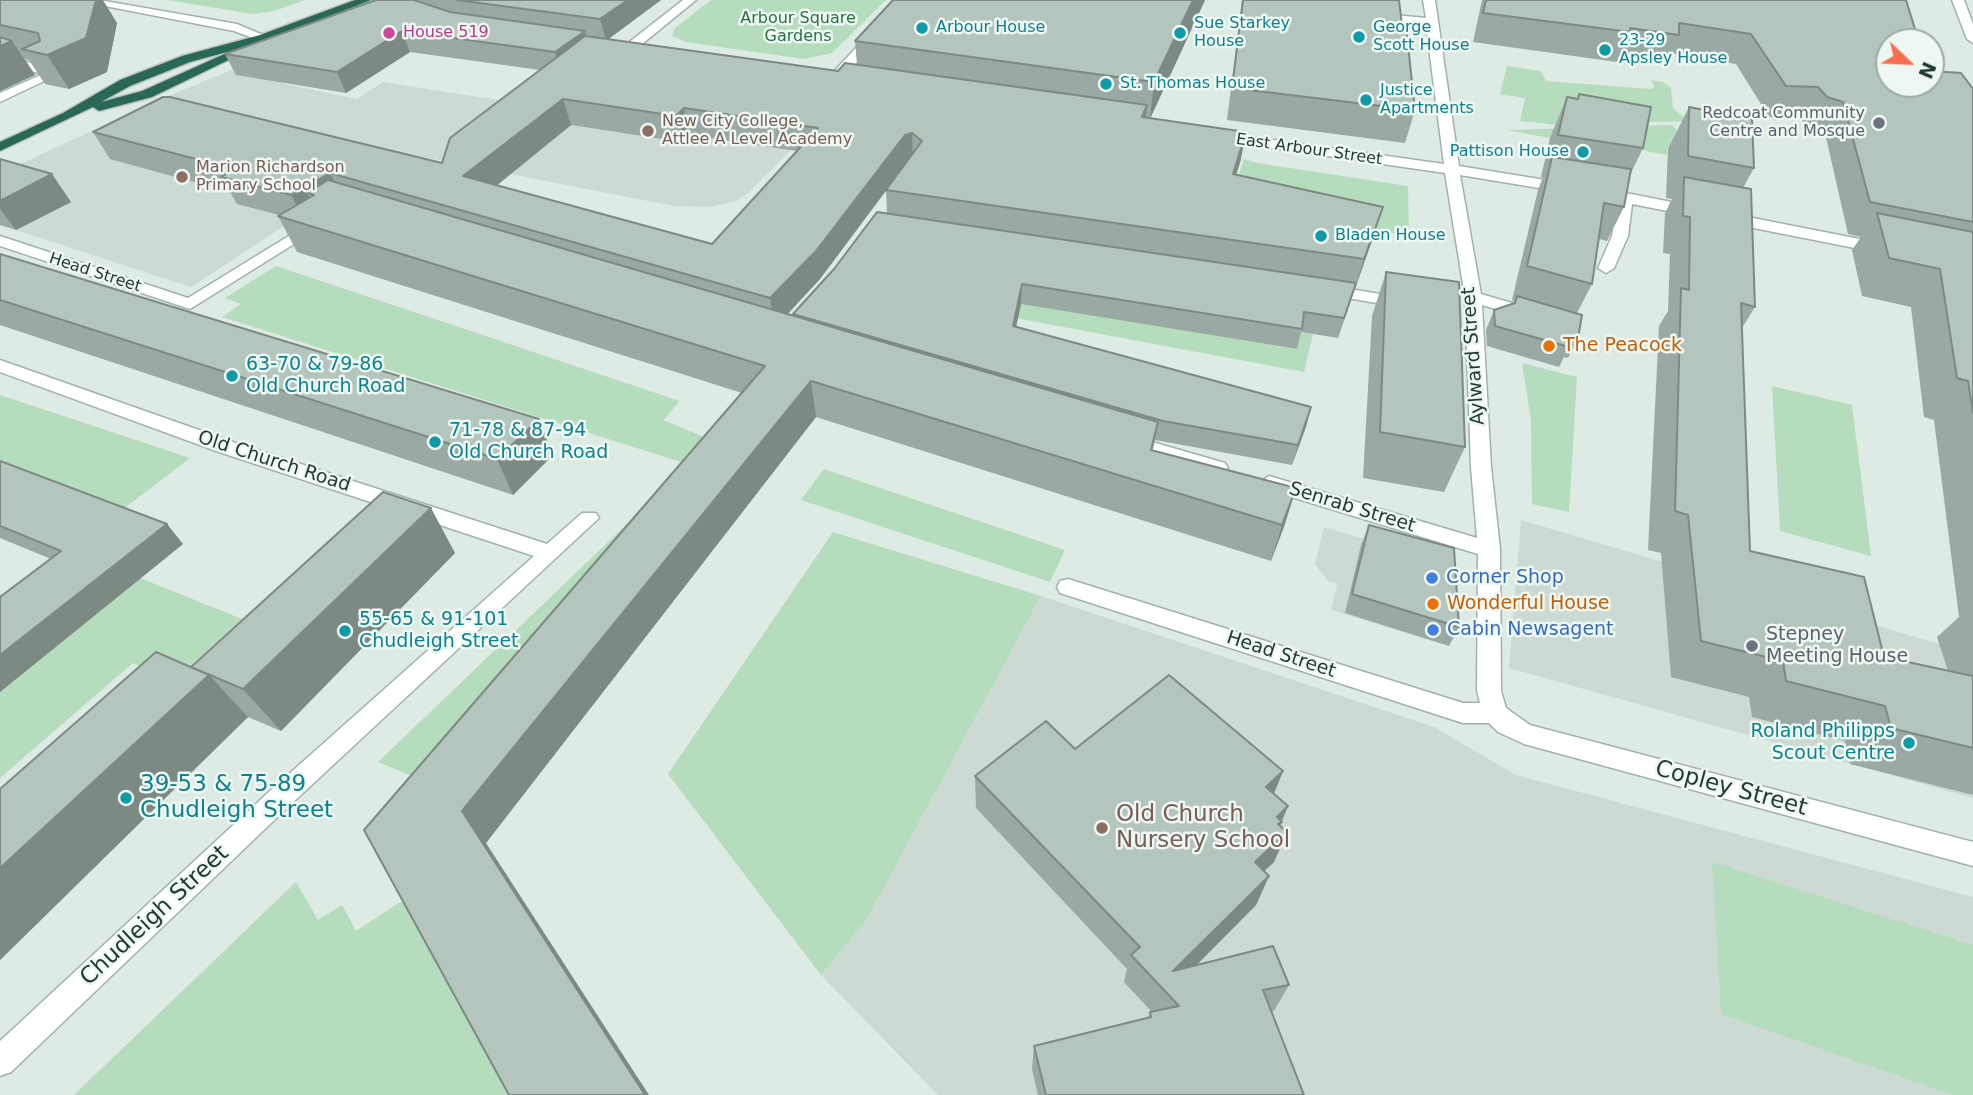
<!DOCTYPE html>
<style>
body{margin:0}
#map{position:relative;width:1973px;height:1095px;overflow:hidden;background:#deeae4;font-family:"DejaVu Sans",sans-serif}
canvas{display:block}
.north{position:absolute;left:1875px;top:28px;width:70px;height:70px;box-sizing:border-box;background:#eef7f2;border:2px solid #9baba5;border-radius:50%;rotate:113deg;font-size:19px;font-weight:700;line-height:28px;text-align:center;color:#1f3a31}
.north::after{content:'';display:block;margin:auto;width:24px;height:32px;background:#f86d4e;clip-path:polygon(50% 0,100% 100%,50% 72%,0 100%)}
</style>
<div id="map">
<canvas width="1973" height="1095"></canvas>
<div class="north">N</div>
</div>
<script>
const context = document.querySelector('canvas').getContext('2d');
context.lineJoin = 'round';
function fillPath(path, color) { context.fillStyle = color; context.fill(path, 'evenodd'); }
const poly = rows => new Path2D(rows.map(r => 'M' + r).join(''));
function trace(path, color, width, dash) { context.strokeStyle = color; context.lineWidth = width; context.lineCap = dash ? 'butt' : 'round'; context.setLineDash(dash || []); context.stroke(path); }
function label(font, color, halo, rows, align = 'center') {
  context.font = font + ' "DejaVu Sans",sans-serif'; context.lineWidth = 5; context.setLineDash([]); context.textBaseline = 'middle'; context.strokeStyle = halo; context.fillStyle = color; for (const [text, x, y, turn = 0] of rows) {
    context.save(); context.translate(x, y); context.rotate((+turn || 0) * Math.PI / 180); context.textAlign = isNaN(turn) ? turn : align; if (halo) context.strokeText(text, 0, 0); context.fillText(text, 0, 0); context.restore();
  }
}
const built = poly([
 [239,67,285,84,357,99,383,82,523,104,822,119,748,193,736,201,710,207,674,206,397,152,191,287,16,230,70,202,0,174,151,103],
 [1521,520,1973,654,1973,798,1509,668],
 [1324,527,1443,562,1449,646,1331,610,1337,584,1328,581,1315,564],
 [1041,596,1434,727,1516,775,1973,897,1973,1095,938,1095,821,975,867,919]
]);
const green = poly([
 [167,0,305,0,274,11,253,14],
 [711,0,886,0,832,53,804,59,686,42,672,36,675,28],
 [1507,66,1541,71,1546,81,1650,89,1655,87,1651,80,1663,82,1671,88,1673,108,1688,121,1559,125,1520,121,1525,98,1500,94],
 [1671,125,1709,157,1667,149,1667,155,1563,135,1561,140,1507,130],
 [1244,159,1257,163,1408,186,1409,236,1230,202],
 [276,266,680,401,663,420,707,438,684,463,222,317,241,304,225,298],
 [871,278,1296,349,1299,332,1313,334,1304,372,861,289],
 [1522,363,1577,377,1569,512,1532,504,1531,421],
 [1772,386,1852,405,1871,556,1780,531],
 [0,395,190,458,113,517,0,474],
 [824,469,1065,550,1050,582,801,500],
 [674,479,450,792,378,762],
 [833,532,1041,596,867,919,821,975,668,774],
 [140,578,242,619,174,680,133,663,0,778,0,692],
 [1712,862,1973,945,1973,1095,1953,1095,1721,1014],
 [296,882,318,920,342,905,356,931,411,895,522,1095,74,1095]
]);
const minor = poly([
 [74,0,99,0,237,24,270,38,264,42,234,31,74,0],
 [683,0,696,0,631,53,623,53,623,47,683,0],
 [900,0,912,0,839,83,829,83,829,77,900,0],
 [1423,0,1435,0,1459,166,1626,193,1885,244,1893,249,1885,254,1632,204,1628,236,1614,268,1606,273,1598,268,1612,236,1618,201,1460,175,1481,294,1536,310,1538,314,1530,319,1482,305,1491,467,1500,549,1501,691,1506,708,1530,725,1973,842,1973,866,1524,744,1498,732,1489,723,1463,723,1060,593,1057,587,1060,581,1068,579,1463,703,1480,703,1477,691,1478,554,1262,488,1259,483,1269,476,1477,538,1471,467,1465,297,1445,173,1217,140,1210,136,1217,132,1444,164,1426,25,1375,19,1369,16,1375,13,1426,18,1423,0],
 [1952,0,1964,0,1973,24,1973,43,1967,39,1952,0],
 [0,55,59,70,61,73,0,102,0,93,43,74,0,63,0,55],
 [313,221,321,226,318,229,190,309,0,246,0,236,188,298,313,221],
 [1324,285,1406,298,1414,303,1406,308,1318,293,1318,287,1324,285],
 [0,360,233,442,547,544,582,513,596,513,599,518,289,806,11,1072,0,1076,0,1041,271,790,534,556,219,452,0,372,0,360],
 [1128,435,1225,463,1228,468,1218,475,1121,446,1118,441,1128,435]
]);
const highway = poly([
 [355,0,371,0,268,41,190,62,130,86,101,102,142,91,231,51,241,54,152,97,99,111,93,107,0,151,0,142,63,113,120,80,182,56,260,35,355,0]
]);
const wall = poly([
 [0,0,117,23,107,72,69,89,45,84,29,60,25,59,35,75,0,91],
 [416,0,661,0,608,39,838,71,857,65,855,41,893,0,1205,0,1150,118,1241,159,1236,175,1374,235,1338,338,1301,332,1297,349,1021,304,1016,327,1311,407,1292,465,1155,440,1153,450,1285,524,1271,561,816,417,486,843,364,830,742,393,297,252,278,216,279,215,237,204,230,192,110,159,93,132,442,163,540,70,410,52,346,93,236,75,225,54,417,1],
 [571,125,682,142,689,135,797,151,712,244,497,185],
 [886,191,887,213,834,269,793,314,793,315,788,314,820,279],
 [1242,0,1399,0,1415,110,1405,143,1227,120],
 [1482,0,1906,0,1889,84,1973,89,1973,795,1850,764,1845,741,1752,717,1749,697,1671,677,1661,553,1648,550,1659,326,1668,311,1670,254,1663,253,1665,213,1672,199,1666,198,1668,149,1689,107,1754,168,1743,188,1755,307,1742,328,1750,551,1884,657,1948,671,1937,637,1959,617,1934,420,1924,417,1911,307,1862,296,1852,250,1861,237,1848,234,1825,133,1808,128,1800,118,1769,117,1736,64,1670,53,1665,65,1619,57,1617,62,1473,42],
 [1579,94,1643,148,1630,175,1624,207,1607,241,1599,239,1592,284,1577,313,1578,338,1568,358,1564,357,1559,367,1487,346,1486,330,1494,310,1513,304,1514,301,1512,300,1538,190,1543,177,1541,177,1550,138,1567,97,1577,99],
 [0,159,71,202,16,230,0,225],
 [0,254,553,455,513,495,0,325],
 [1386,272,1465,447,1444,492,1363,478,1372,316],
 [0,461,183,544,0,692,0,597,51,559,0,538],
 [1369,525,1459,627,1449,646,1345,613,1361,545],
 [455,553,281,731,248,717,0,960,0,789,191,667],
 [1075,749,1283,771,1274,794,1288,806,1280,826,1287,832,1274,862,1264,871,1269,876,1256,905,1196,965,1289,985,1274,1011,1271,1011,1304,1095,1038,1095,1032,1069,1034,1046,1148,1018,1150,1012,1152,1012,1124,982,1127,969,976,808,975,776]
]);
const shadedWall = poly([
 [96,0,103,0,117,23,107,72,69,89,47,55],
 [628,0,661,0,606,41,600,19],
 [1193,0,1205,0,1150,119,1154,82],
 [402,31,410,52,346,93,337,72],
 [585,31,591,52,561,73,555,52],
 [12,41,35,75,0,91,0,46],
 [563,99,571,125,474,204,463,176],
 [1147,105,1144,132,1142,117],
 [684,108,689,135,682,142,676,116],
 [1246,132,1241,159,1228,202,1233,174],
 [912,133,913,160,907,162,820,279,775,327,770,298,905,135],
 [330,173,344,200,307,193,318,215,306,223,291,195],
 [52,174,71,202,16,230,0,209,0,201],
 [1383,207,1374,235,1355,288,1364,259],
 [1022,284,1021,304,1012,345,1013,326],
 [811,381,816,417,486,843,649,1095,645,1095,462,811],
 [1311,407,1306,427,1292,465,1298,445],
 [539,419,553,455,513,495,497,459],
 [1296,488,1285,524,1271,561,1282,525],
 [431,508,455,553,281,731,243,689],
 [167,524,183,544,0,692,0,655],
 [209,675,248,717,0,960,0,868],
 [1283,771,1270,803,1266,787],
 [1288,806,1271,847,1287,832,1274,862,1242,892,1255,862,1277,817],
 [1269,876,1256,905,1168,994,1173,971]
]);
const building = poly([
 [0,0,96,0,86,38,47,55,22,49,40,41,38,33,0,25,0,0],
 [376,0,414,0,450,12,585,31,555,52,402,31,337,72,225,54,376,0],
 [457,0,628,0,600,19,457,0],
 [893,0,1193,0,1154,82,855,41,893,0],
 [1243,0,1399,0,1402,26,1406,26,1415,110,1232,88,1243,0],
 [1486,0,1906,0,1919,42,1889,42,1889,84,1931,84,1931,71,1961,73,1973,89,1973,222,1870,202,1843,102,1827,97,1818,87,1786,86,1751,34,1679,23,1679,35,1630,28,1630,32,1483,13,1486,0],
 [585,36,838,71,845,63,1147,105,1142,117,1246,132,1233,174,1383,207,1364,259,886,190,922,141,912,133,905,135,816,251,770,298,330,173,291,195,221,177,234,169,93,132,163,97,170,97,442,163,450,138,585,36],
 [563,99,676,116,684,108,818,128,712,244,463,176,563,99],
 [0,37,12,41,0,46,0,37],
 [1579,94,1651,107,1643,148,1558,135,1567,97,1578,99,1579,94],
 [1689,107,1752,119,1754,168,1688,156,1689,107],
 [1552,157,1631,169,1624,207,1604,203,1592,284,1527,266,1552,157],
 [0,159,52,174,0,201,0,159],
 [1684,177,1751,189,1755,307,1741,303,1750,551,1864,577,1884,657,1973,676,1973,748,1891,728,1885,706,1786,681,1783,661,1701,641,1688,515,1675,511,1681,288,1689,290,1690,217,1683,216,1684,177],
 [328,180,1158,422,1151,450,1296,488,1282,525,811,381,462,811,645,1095,509,1095,364,830,765,366,278,216,314,195,307,193,328,180],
 [877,212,1356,283,1344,318,1304,312,1302,329,1022,284,1013,326,1311,407,1298,445,1163,421,793,314,834,269,877,212],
 [1877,213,1973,232,1973,413,1968,381,1957,378,1940,269,1889,258,1877,213],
 [0,254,539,419,497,459,0,300,0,254],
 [1386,272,1459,282,1465,447,1380,432,1386,272],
 [1517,296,1582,315,1578,338,1573,337,1569,347,1495,326,1494,310,1515,303,1517,296],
 [0,461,167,524,0,655,0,597,61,551,0,526,0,461],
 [383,492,431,508,243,689,191,667,383,492],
 [1369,525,1454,548,1459,627,1352,594,1369,525],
 [156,652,209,675,0,868,0,789,156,652],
 [1169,675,1283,771,1266,787,1288,806,1277,817,1282,822,1278,824,1287,832,1255,862,1269,876,1173,971,1273,946,1289,985,1263,990,1304,1095,1046,1095,1034,1046,1151,1017,1150,1012,1179,1006,1131,955,1140,947,975,776,1046,721,1075,749,1169,675]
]);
const markers = [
 [922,28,7,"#0f9aa8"],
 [389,33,7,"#d1479c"],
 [1180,33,7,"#0f9aa8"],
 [1359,37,7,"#0f9aa8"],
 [1605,50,7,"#0f9aa8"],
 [1106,84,7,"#0f9aa8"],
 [1366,100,7,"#0f9aa8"],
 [1879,123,7,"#6b7280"],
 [648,131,7,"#8d6e63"],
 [1583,152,7,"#0f9aa8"],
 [182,177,7,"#8d6e63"],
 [1321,236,7,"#0f9aa8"],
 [1549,346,7,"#e8710a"],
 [232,376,7,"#0f9aa8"],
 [435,442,7,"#0f9aa8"],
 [1432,578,7,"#3f7fe0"],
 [1433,604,7,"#e8710a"],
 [1433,630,7,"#3f7fe0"],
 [345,631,7,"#0f9aa8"],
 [1752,646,7,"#6b7280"],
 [1909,743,7,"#0f9aa8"],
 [126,798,7,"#0f9aa8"],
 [1102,828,7,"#8d6e63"]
];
const farParknames = [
 ["Arbour Square",798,19],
 ["Gardens",798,37]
];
const farCulturenames = [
 ["Sue Starkey",1194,24],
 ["House",1194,42],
 ["Arbour House",936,28],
 ["George",1373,28],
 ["Scott House",1373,46],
 ["23-29",1619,41],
 ["Apsley House",1619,59],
 ["St. Thomas House",1120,84],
 ["Justice",1380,91],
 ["Apartments",1380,109],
 ["Pattison House",1569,152,"right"],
 ["Bladen House",1335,236]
];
const farHotelnames = [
 ["House 519",403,33]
];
const farWorshipnames = [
 ["Redcoat Community",1865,114],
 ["Centre and Mosque",1865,132]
];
const farEducationnames = [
 ["New City College,",662,122],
 ["Attlee A Level Academy",662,140],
 ["Marion Richardson",196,168],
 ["Primary School",196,186]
];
const farStreetnames = [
 ["East Arbour Street",1309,150,8],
 ["Head Street",95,273,18]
];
const foodNames = [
 ["The Peacock",1563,346],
 ["Wonderful House",1447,604]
];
const streetNames = [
 ["Aylward Street",1474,356,-94],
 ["Old Church Road",274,462,18],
 ["Senrab Street",1352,508,17],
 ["Head Street",1281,655,18]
];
const cultureNames = [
 ["63-70 & 79-86",246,365],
 ["Old Church Road",246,387],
 ["71-78 & 87-94",449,431],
 ["Old Church Road",449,453],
 ["55-65 & 91-101",359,620],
 ["Chudleigh Street",359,642],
 ["Roland Philipps",1895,732,"right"],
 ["Scout Centre",1895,754,"right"]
];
const shopNames = [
 ["Corner Shop",1446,578],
 ["Cabin Newsagent",1447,630]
];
const worshipNames = [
 ["Stepney",1766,635],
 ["Meeting House",1766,657]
];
const nearCulturenames = [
 ["39-53 & 75-89",140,785],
 ["Chudleigh Street",140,811]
];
const nearStreetnames = [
 ["Copley Street",1731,789,15],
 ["Chudleigh Street",155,916,-43]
];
const nearEducationnames = [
 ["Old Church",1116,815],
 ["Nursery School",1116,841]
];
fillPath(built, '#ccdad3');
fillPath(green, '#b5ddbd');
trace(minor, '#a1b2ab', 3);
trace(highway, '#bcc4c1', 3);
fillPath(minor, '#fff');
fillPath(highway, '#296857');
fillPath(wall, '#9aa9a3');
fillPath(shadedWall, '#7d8a84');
fillPath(building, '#b3c5bd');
trace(building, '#7d8a84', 2);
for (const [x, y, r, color] of markers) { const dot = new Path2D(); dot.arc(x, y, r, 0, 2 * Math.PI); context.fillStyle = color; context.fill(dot); trace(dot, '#eef7f2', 2.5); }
label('16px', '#277340', '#eef7f2', farParknames);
label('16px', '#0d838f', '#eef7f2', farCulturenames, 'left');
label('16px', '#b23c85', '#eef7f2', farHotelnames, 'left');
label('16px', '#5b616d', '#eef7f2', farWorshipnames, 'right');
label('16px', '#785e54', '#eef7f2', farEducationnames, 'left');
label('16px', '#1f3a31', '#eef7f2', farStreetnames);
label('19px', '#c56008', '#eef7f2', foodNames, 'left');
label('19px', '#1f3a31', '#eef7f2', streetNames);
label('19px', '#0d838f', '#eef7f2', cultureNames, 'left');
label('19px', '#366cbe', '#eef7f2', shopNames, 'left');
label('19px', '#5b616d', '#eef7f2', worshipNames, 'left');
label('23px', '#0d838f', '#eef7f2', nearCulturenames, 'left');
label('23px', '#1f3a31', '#eef7f2', nearStreetnames);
label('23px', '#785e54', '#eef7f2', nearEducationnames, 'left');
</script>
